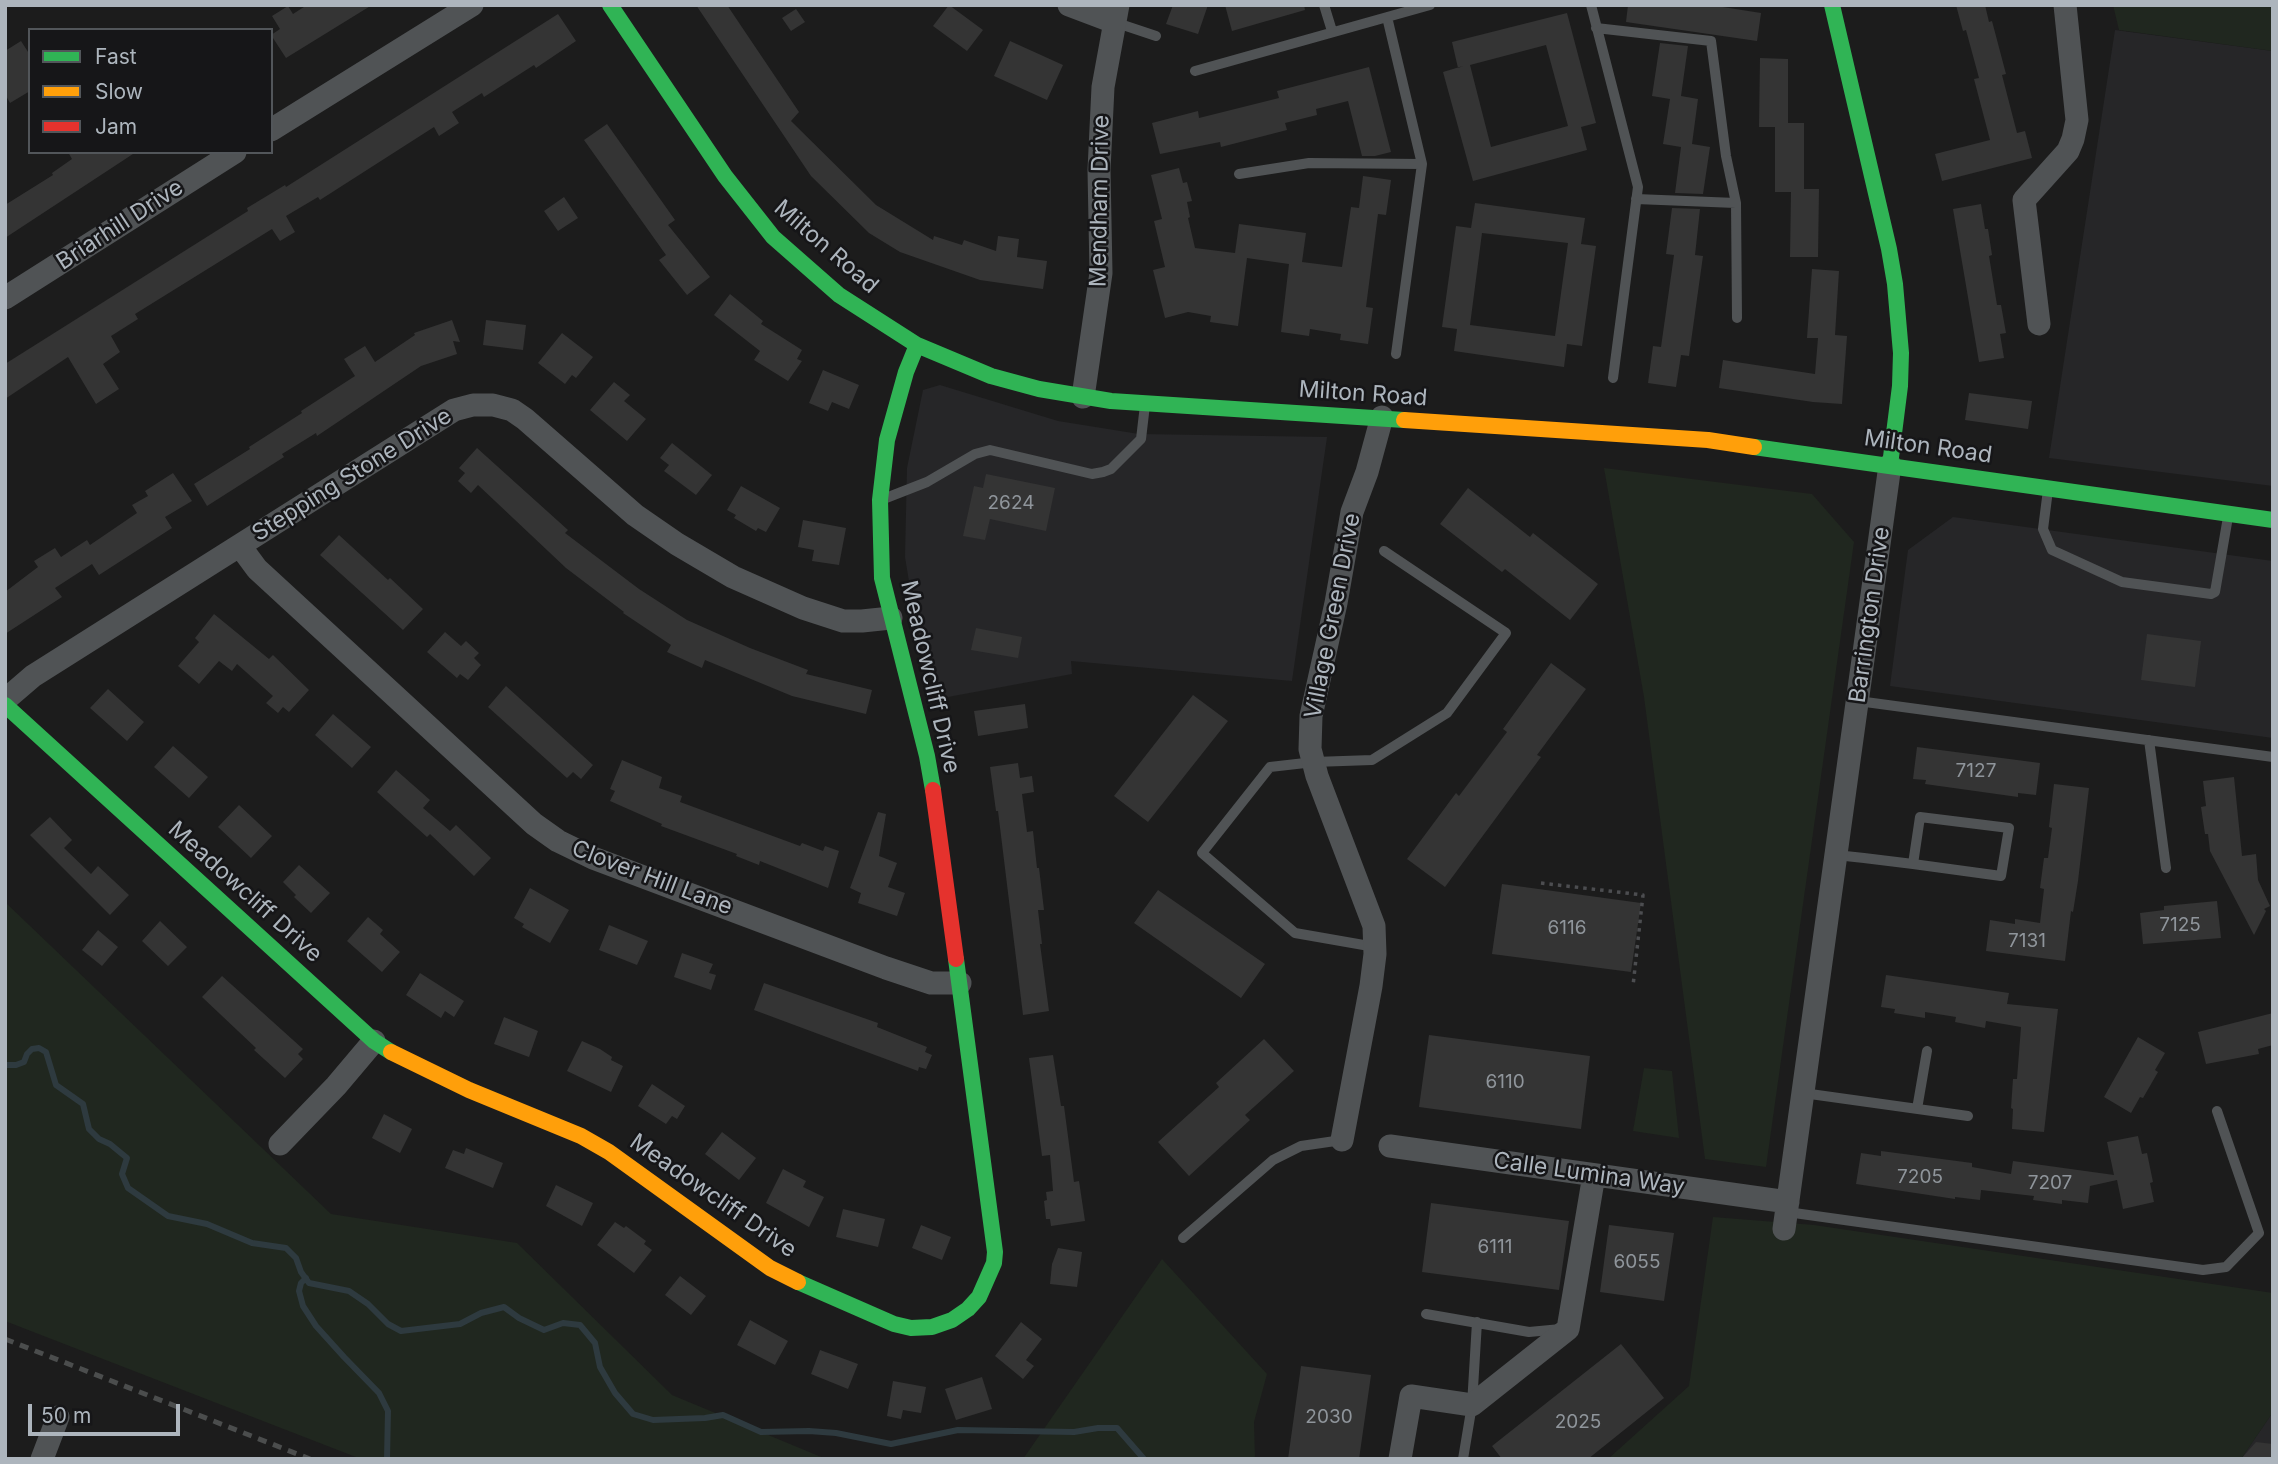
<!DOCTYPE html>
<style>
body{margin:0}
#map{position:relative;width:2278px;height:1464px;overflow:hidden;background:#1c1c1c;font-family:Inter,sans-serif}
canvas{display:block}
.frame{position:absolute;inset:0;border:7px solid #adb5bd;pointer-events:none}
.legend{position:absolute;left:28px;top:28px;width:245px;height:126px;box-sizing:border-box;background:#161618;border:2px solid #52565a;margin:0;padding:9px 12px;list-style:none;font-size:21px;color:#adb5bd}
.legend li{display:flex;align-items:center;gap:14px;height:35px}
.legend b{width:35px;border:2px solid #52565a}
.scale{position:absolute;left:28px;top:1404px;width:152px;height:32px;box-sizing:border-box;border:4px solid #adb5bd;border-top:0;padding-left:9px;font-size:21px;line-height:24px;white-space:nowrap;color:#adb5bd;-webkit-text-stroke:5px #161618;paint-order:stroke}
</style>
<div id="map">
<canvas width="2278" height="1464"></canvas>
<div class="frame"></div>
<ul class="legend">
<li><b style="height:9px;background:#30b455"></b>Fast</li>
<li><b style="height:9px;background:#ff9f0a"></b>Slow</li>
<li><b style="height:9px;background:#e5322d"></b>Jam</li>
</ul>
<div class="scale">50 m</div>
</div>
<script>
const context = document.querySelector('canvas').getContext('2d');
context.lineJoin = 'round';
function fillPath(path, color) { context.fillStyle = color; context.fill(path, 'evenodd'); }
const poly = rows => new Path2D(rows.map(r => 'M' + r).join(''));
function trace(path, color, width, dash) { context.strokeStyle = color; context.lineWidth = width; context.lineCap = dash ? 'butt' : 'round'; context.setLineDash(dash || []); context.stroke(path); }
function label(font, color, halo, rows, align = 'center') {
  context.font = font + ' Inter,sans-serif'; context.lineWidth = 5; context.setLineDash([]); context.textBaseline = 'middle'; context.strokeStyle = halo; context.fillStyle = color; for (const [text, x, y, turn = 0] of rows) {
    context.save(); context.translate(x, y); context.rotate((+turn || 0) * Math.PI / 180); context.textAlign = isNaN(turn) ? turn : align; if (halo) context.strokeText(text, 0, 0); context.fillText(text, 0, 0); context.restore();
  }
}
const built = poly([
 [2115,30,2273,51,2273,486,2049,458],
 [940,385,1058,421,1139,434,1327,437,1292,681,1071,661,1072,674,937,699,916,624,905,557,907,468,923,390],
 [1953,517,2273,561,2273,738,1890,686,1908,550],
 [2273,1412,2273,1459,2241,1459]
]);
const green = poly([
 [2113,5,2273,5,2273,51,2119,30],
 [1604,468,1812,494,1854,542,1766,1167,1705,1159,1644,697],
 [5,902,331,1214,517,1243,672,1395,826,1459,361,1459,5,1321],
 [1644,1068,1672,1071,1679,1138,1633,1131],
 [1713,1217,1814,1225,2273,1293,2273,1412,2241,1459,1608,1459,1689,1386],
 [1162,1259,1267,1374,1254,1422,1255,1459,1023,1459]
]);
const stream = poly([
 [5,1065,16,1065,24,1062,27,1054,32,1049,39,1048,46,1052,56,1085,83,1104,89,1129,99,1139,110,1144,127,1158,122,1174,128,1188,168,1216,207,1224,252,1243,286,1248,296,1258,301,1272,309,1283,349,1291,368,1304,388,1324,401,1331,460,1324,481,1313,504,1307,519,1318,544,1330,563,1323,580,1325,595,1343,600,1367,615,1393,633,1414,653,1420,705,1418,723,1415,761,1432,809,1431,836,1433,891,1444,958,1430,1074,1432,1098,1428,1117,1428,1144,1459],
 [306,1278,301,1283,299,1291,303,1306,316,1326,344,1357,379,1393,388,1411,387,1459]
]);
const building = poly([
 [307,5,372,5,286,58,271,35,280,29,272,16,288,6,293,14],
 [696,5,727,5,799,112,791,121,876,205,933,240,934,236,962,245,964,240,996,251,998,236,1019,239,1017,257,1047,261,1043,289,980,280,900,252,869,233,811,176],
 [949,5,983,30,967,51,933,26],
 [1173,5,1208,5,1198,34,1166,24],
 [1225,5,1304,5,1305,10,1232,31],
 [1628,5,1710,5,1761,13,1757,41,1626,22],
 [1956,5,1985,5,1989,22,1992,21,2006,74,2002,75,2017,133,2025,131,2032,158,1942,181,1935,154,1990,140,1974,79,1979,78,1966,30,1963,31],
 [796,9,805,22,791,31,782,18],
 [1567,13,1596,123,1581,127,1587,150,1473,181,1443,72,1463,66,1458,68,1452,42],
 [1546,45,1568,126,1491,147,1470,65],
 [558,14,576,41,536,68,534,65,484,97,482,93,452,112,459,123,439,136,434,127,320,200,318,197,286,216,295,232,280,241,272,229,135,314,138,319,111,336,120,352,103,364,119,389,96,404,68,357,5,399,5,364,248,211,247,208,285,185,286,187],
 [21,41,30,55,30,91,10,103,5,94,5,51],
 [1010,41,1063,65,1047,100,994,76],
 [1660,43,1688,46,1681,96,1698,99,1692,144,1710,147,1703,194,1675,193,1681,147,1663,144,1670,99,1652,96],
 [1760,58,1788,59,1788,123,1804,123,1804,189,1819,189,1818,257,1790,257,1791,192,1775,192,1775,127,1759,127],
 [1369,67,1391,152,1375,156,1362,156,1348,101,1316,109,1317,115,1285,123,1287,130,1221,147,1220,142,1160,154,1152,123,1198,111,1199,118,1279,98,1277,91],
 [607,124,675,220,668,225,710,277,687,295,659,260,666,255,584,140],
 [68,152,136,152,5,238,5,205,53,175,52,173,72,159],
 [1179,168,1183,183,1187,182,1192,201,1187,202,1190,217,1188,218,1195,248,1235,253,1239,224,1306,233,1302,262,1342,267,1351,207,1359,208,1363,176,1391,180,1386,215,1378,214,1366,307,1373,308,1368,344,1340,340,1341,334,1310,329,1309,336,1281,332,1289,264,1247,258,1238,326,1210,322,1211,316,1188,312,1165,318,1153,270,1165,267,1154,221,1162,219,1151,175],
 [564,197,578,218,558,231,544,211],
 [1475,203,1585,218,1581,244,1596,246,1582,346,1567,344,1564,367,1454,351,1457,329,1442,327,1456,226,1471,228],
 [1482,233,1568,243,1555,336,1470,325],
 [1981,204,1985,229,1988,229,1992,255,1989,256,1997,305,2001,305,2006,333,2000,334,2004,358,1979,362,1953,209],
 [1672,208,1700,209,1695,255,1703,256,1689,356,1681,355,1676,387,1648,383,1653,346,1661,347,1674,255,1666,254],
 [1812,269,1839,271,1835,335,1847,336,1842,404,1813,402,1719,388,1723,360,1815,374,1818,338,1807,338],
 [730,294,763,321,761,324,802,350,797,359,802,361,788,381,754,360,760,351,714,315],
 [452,320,460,342,453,341,457,354,421,366,317,436,316,433,282,454,284,457,207,506,194,484,250,449,249,447,302,413,301,411,355,376,344,359,365,346,375,362,415,335,414,333],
 [486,320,526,325,523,350,483,345],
 [562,333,593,357,576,378,572,375,565,384,538,363],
 [823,370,859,385,849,409,832,402,828,411,809,403],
 [614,382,630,395,624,401,646,419,627,441,590,410],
 [1969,393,2032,401,2028,429,1965,420],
 [672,443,712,475,696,495,664,471,669,465,660,458],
 [477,448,568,530,565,533,639,589,687,620,750,648,808,670,806,674,872,690,866,714,792,696,705,660,702,668,667,652,671,645,623,613,624,612,566,568,478,485,471,493,458,481,465,473,459,468],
 [173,473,192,501,165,517,172,528,99,575,92,564,55,588,62,597,5,634,5,592,38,567,34,561,55,548,61,557,87,540,90,545,137,513,132,505,148,496,145,491],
 [986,474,1055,488,1046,531,990,519,985,540,963,536,974,486,983,488],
 [741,486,780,508,766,532,758,528,756,531,734,518,736,515,727,510],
 [1468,488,1530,537,1533,533,1598,584,1570,620,1505,569,1502,572,1440,524],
 [803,520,846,528,839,565,812,561,814,550,798,547],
 [339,535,388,580,390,578,423,609,403,630,320,555],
 [214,614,269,659,273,655,309,690,289,712,283,707,278,713,266,703,273,696,237,664,232,671,219,661,199,684,178,666,199,642,195,638],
 [976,628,1022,637,1018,658,971,650],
 [445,632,461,646,466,641,479,653,474,658,481,665,468,680,460,674,457,678,427,652],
 [2147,634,2201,641,2195,687,2141,680],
 [1551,663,1586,689,1537,755,1541,757,1445,887,1407,859,1456,793,1459,796,1507,732,1503,729],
 [506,686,593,765,581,779,573,772,567,778,488,707],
 [108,689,144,722,127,741,90,708],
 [1193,695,1228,721,1148,822,1114,796],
 [1025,704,1028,728,978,736,974,711],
 [333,714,371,747,352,768,315,735],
 [173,746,208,777,189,798,154,767],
 [1917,747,2040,763,2036,795,2018,793,2018,797,1925,784,1926,780,1913,779],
 [622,760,662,777,659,788,682,796,680,802,800,846,802,843,823,851,825,846,839,851,828,888,760,861,759,865,736,856,737,854,661,826,662,824,610,801,615,791,610,789],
 [1018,763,1020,778,1032,776,1034,792,1022,794,1027,832,1033,831,1037,868,1039,868,1044,910,1038,910,1042,944,1040,944,1049,1011,1023,1015,998,811,996,811,990,767],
 [396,770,430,800,423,808,450,831,456,825,491,858,474,876,430,834,427,837,377,792],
 [2234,777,2242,856,2256,854,2258,880,2270,906,2264,909,2266,911,2254,935,2210,851,2208,834,2205,834,2201,807,2206,806,2203,781],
 [2054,784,2089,788,2078,881,2073,912,2071,911,2065,961,1986,951,1990,920,2015,924,2015,919,2040,923,2044,889,2040,888,2044,858,2048,858,2052,828,2049,827],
 [239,805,272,836,251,858,218,827],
 [878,812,886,814,879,856,897,863,888,887,905,893,897,916,858,903,861,893,850,888],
 [50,817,72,840,64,848,91,874,98,866,129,895,110,915,30,835],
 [299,865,330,893,311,913,294,897,296,895,283,882],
 [1502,884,1641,903,1631,972,1492,954],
 [530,888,569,910,550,943,522,927,524,924,514,918],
 [1158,890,1265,964,1241,998,1134,923],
 [2217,901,2221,938,2143,944,2140,913,2164,910,2164,906],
 [368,917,383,930,380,934,400,952,382,972,347,941],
 [160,921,187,947,168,966,142,941],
 [609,925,648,941,637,965,599,950],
 [98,930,118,947,102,966,82,950],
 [682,953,713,964,709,973,716,975,711,990,674,977],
 [420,973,464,1001,454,1017,445,1011,441,1018,406,995],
 [1886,975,2009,993,2007,1004,2058,1009,2044,1132,2012,1129,2013,1109,2011,1108,2013,1079,2017,1079,2021,1027,1986,1021,1985,1028,1955,1022,1956,1017,1925,1012,1925,1018,1894,1013,1895,1009,1881,1007],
 [222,976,303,1049,298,1054,303,1059,285,1078,254,1050,256,1048,202,997],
 [764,983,878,1023,877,1027,927,1047,925,1052,932,1055,926,1069,919,1067,918,1071,754,1010],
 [2273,1013,2273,1045,2258,1049,2259,1054,2206,1064,2198,1032],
 [504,1017,538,1031,529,1057,494,1044],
 [1429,1035,1590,1056,1581,1129,1419,1107],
 [2138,1037,2165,1053,2155,1070,2158,1072,2143,1098,2140,1097,2131,1113,2104,1097],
 [1264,1039,1294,1071,1245,1115,1250,1120,1189,1176,1158,1142,1219,1087,1216,1083],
 [582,1041,600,1049,612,1057,611,1060,623,1066,611,1092,567,1071],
 [1053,1055,1061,1106,1064,1106,1074,1182,1079,1181,1085,1221,1051,1226,1050,1219,1046,1219,1044,1201,1047,1200,1046,1192,1053,1191,1050,1155,1042,1156,1029,1058],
 [652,1084,685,1106,677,1119,672,1116,666,1124,638,1106],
 [384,1114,412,1129,400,1153,372,1138],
 [722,1132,756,1158,739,1180,705,1154],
 [2138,1136,2142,1154,2147,1153,2153,1182,2150,1183,2154,1202,2123,1209,2117,1180,2090,1186,2088,1203,2062,1200,2062,1204,2033,1200,2034,1196,1981,1190,1980,1200,1955,1197,1955,1199,1856,1184,1861,1153,1881,1156,1881,1151,1972,1163,1972,1167,2011,1174,2013,1161,2114,1175,2107,1142],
 [466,1148,503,1163,493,1188,445,1168,453,1150,464,1154],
 [783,1169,806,1181,803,1187,824,1197,809,1227,766,1203],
 [556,1185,593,1203,582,1226,546,1206],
 [1431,1203,1569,1221,1559,1290,1422,1272],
 [843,1209,885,1219,878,1247,836,1237],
 [615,1222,624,1228,626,1226,646,1241,644,1244,652,1250,634,1273,597,1245],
 [921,1225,951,1237,942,1260,912,1248],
 [1609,1225,1674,1233,1664,1301,1600,1292],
 [1058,1248,1082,1252,1077,1287,1050,1284,1052,1264],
 [680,1276,706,1296,691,1315,665,1295],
 [750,1320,788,1341,775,1365,737,1345],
 [1021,1322,1042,1339,1026,1360,1034,1366,1023,1379,995,1356],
 [1621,1344,1664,1398,1588,1459,1502,1459,1492,1446],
 [820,1350,858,1364,848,1389,811,1374],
 [1301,1366,1371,1375,1359,1459,1288,1459],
 [982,1377,992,1409,956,1420,945,1389],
 [893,1381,926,1387,921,1413,903,1410,901,1419,887,1416],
 [2256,1442,2273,1444,2273,1459,2241,1459]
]);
const path = poly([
 [1541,883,1643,895,1633,986]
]);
const lane = poly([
 [1324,5,1332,31],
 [1591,5,1638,187,1613,378],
 [1387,17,1422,164,1396,354],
 [1114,22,1156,36],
 [1596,28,1711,41,1726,156,1736,203,1636,199],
 [1195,71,1430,5],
 [1239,174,1309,163,1422,164],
 [1736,203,1737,318],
 [2048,490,2043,529,2052,550,2122,582,2211,594,2215,592,2228,517],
 [886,498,927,482,975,454,990,450,1092,474,1103,472,1111,469,1141,439,1145,405],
 [1858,701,2273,757],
 [2149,740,2166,868],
 [1836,855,1864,858,1913,864,2001,876,2009,828,1920,817,1913,864],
 [1375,947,1295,933,1202,853,1270,767,1314,762,1372,760,1447,713,1506,633,1384,551],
 [1803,1093,1968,1116],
 [1917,1109,1927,1051],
 [1787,1212,2203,1270,2226,1267,2259,1233,2217,1111],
 [1183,1238,1273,1160,1301,1146,1342,1140],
 [1426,1314,1529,1332,1561,1329],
 [1463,1459,1472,1405,1477,1322]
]);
const street = poly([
 [1069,5,1114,22],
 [271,130,472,5],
 [5,298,235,152],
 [2039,324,2024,200,2068,151,2073,139,2077,120,2065,5],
 [1083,397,1101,273,1099,170,1103,87,1118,5],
 [240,546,257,569,534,824,558,841,593,858,886,968,931,983,960,983],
 [5,700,33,676,454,410,473,405,493,405,512,410,525,419,635,515,677,544,733,577,803,608,843,621,862,621,891,618],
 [1342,1140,1371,986,1375,954,1374,926,1317,776,1310,749,1311,716,1336,603,1352,512,1367,472,1382,417],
 [280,1144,336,1086,374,1041],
 [1390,1146,1788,1202],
 [1784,1229,1890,465],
 [42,1459,58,1417],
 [1400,1459,1411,1396,1472,1405,1568,1329,1594,1175]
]);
const fast = poly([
 [610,5,725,176,773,237,839,295,917,345,991,376,1039,389,1111,401,1404,420],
 [1832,5,1889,249,1895,284,1901,353,1900,386,1890,465],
 [917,345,906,372,887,440,880,500,882,578,927,756,933,790],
 [1754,447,2273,520],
 [5,705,374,1041,391,1052],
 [798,1282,894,1324,911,1328,932,1327,952,1320,968,1309,979,1297,994,1263,995,1252,956,959]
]);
const slow = poly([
 [1404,420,1708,440,1754,447],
 [391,1052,469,1090,581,1136,609,1152,770,1268,798,1282]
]);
const jam = poly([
 [933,790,956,959]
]);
const rail = poly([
 [5,1339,310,1459]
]);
const numberNames = [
 ["2624",1011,503],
 ["7127",1976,771],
 ["7125",2180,925],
 ["6116",1567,928],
 ["7131",2027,941],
 ["6110",1505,1082],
 ["7205",1920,1177],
 ["7207",2050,1183],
 ["6111",1495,1247],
 ["6055",1637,1262],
 ["2030",1329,1417],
 ["2025",1578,1422]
];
const streetNames = [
 ["Mendham Drive",1100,201,-89],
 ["Briarhill Drive",120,225,-33],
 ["Milton Road",826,247,41],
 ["Milton Road",1363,394,4],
 ["Milton Road",1928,447,8],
 ["Stepping Stone Drive",352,475,-32],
 ["Barrington Drive",1870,615,-82],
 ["Village Green Drive",1333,616,-79],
 ["Meadowcliff Drive",930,677,77],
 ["Clover Hill Lane",652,878,21],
 ["Meadowcliff Drive",245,892,42],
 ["Calle Lumina Way",1589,1174,8],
 ["Meadowcliff Drive",713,1196,35]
];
fillPath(built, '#262628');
fillPath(green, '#20271f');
trace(stream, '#2e3a3f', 6);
fillPath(building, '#343434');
trace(path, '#4c4d50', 3.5, [3.5, 5]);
trace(lane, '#505355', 10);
trace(street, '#505355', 23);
trace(fast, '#30b455', 16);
trace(slow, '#ff9f0a', 16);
trace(jam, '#e5322d', 16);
trace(rail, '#4b4d4d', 5, [9, 7]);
label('19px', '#8f959b', null, numberNames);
label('23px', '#adb5bd', '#161618', streetNames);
</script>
